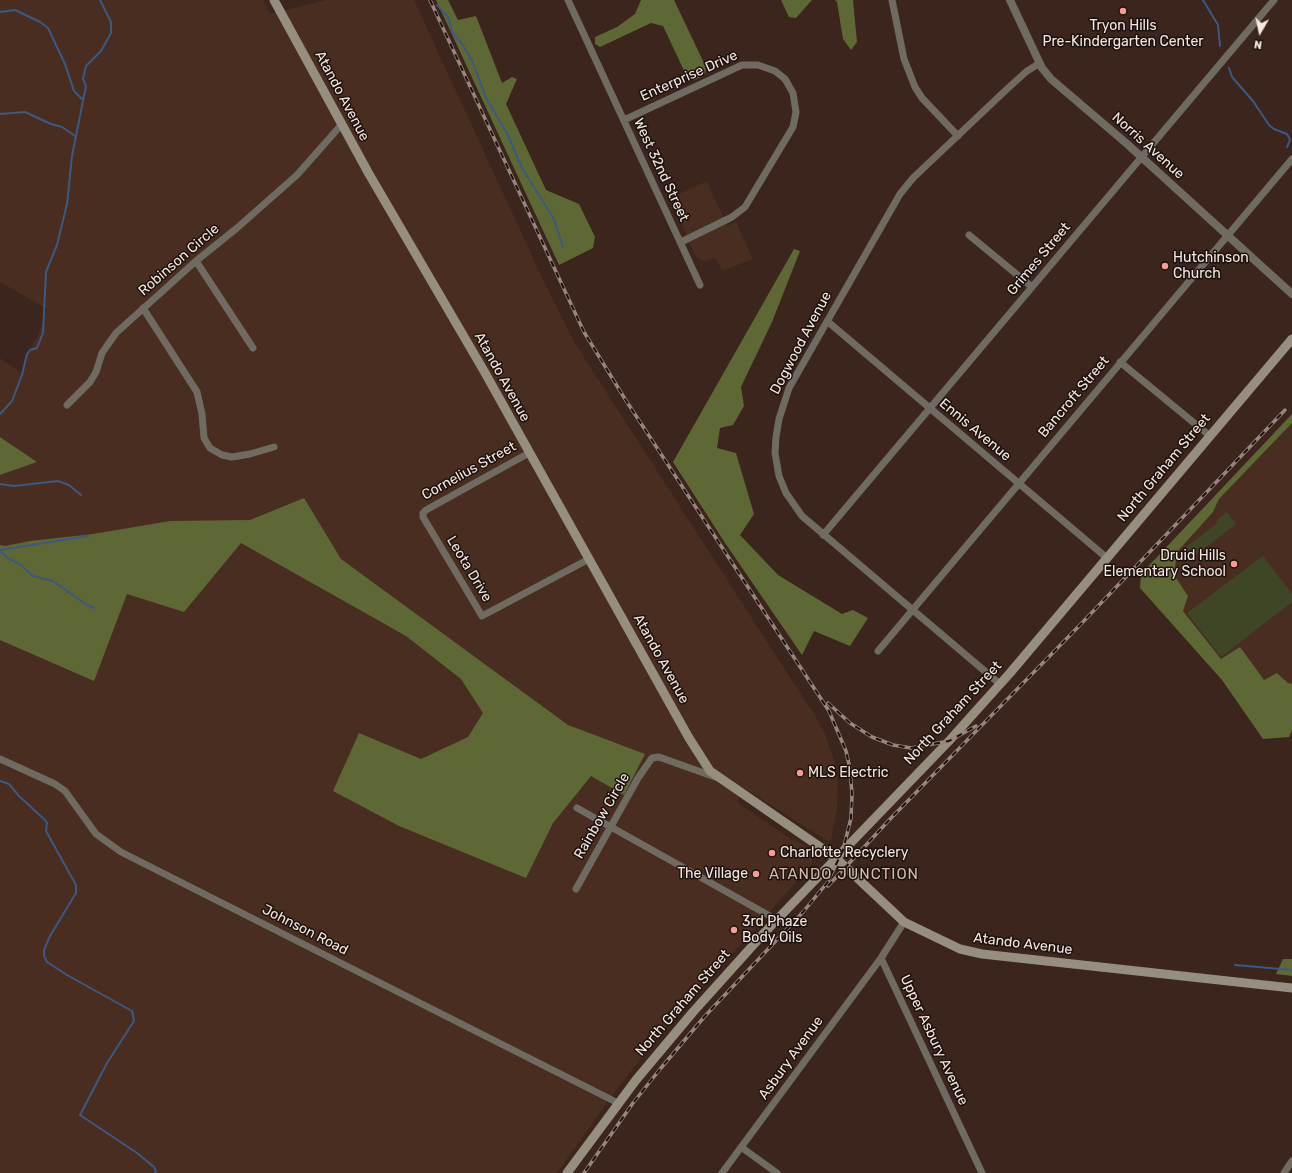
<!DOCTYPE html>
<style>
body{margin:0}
#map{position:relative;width:1292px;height:1173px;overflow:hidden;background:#3b251c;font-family:Rubik,sans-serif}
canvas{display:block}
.north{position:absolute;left:1240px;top:12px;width:40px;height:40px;-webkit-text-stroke:3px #1b110d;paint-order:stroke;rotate:189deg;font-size:11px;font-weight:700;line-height:16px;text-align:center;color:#f7e7e2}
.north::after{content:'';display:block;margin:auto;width:14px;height:18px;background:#f7e7e2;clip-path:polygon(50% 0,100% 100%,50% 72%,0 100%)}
</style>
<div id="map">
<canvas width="1292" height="1173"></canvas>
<div class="north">N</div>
</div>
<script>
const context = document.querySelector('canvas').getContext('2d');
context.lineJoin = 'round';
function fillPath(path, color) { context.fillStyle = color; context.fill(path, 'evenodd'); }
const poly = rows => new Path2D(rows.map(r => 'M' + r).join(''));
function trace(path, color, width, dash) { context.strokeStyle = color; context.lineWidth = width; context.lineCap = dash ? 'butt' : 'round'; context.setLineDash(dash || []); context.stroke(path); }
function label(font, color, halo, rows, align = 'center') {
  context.font = font + ' Rubik,sans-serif'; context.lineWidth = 3; context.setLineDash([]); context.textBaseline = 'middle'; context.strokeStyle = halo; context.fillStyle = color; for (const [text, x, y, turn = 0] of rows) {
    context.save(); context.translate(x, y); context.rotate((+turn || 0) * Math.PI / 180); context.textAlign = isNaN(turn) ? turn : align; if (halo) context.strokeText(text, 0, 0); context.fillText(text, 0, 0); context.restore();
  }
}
const built = poly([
 [0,0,263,0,270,14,325,0,414,0,539,271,576,345,815,716,825,734,833,757,838,783,837,810,831,841,826,840,744,788,737,802,792,840,793,838,807,848,813,855,812,864,672,1022,670,1021,614,1093,557,1173,0,1173,0,475,37,462,0,437,0,358,21,373,25,358,38,335,47,309,0,282],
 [707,181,727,226,736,222,753,259,722,271,715,257,705,262,696,257,670,198],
 [1292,423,1292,684,1288,683,1277,673,1264,680,1221,659,1183,611,1174,576,1177,552,1213,512,1219,499]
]);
const green = poly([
 [1227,512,1236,524,1189,560,1186,558,1181,551,1216,524,1218,519],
 [1263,556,1292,594,1292,602,1221,657,1187,613]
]);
const forest = poly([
 [436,0,448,0,458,20,476,16,502,83,512,77,517,79,506,104,546,190,579,204,595,237,593,248,559,265],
 [641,0,674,0,705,65,706,73,695,80,688,79,663,26,651,23,600,47,595,44,595,37,617,27,635,14],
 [781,0,812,0,796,18,789,17],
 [835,0,853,0,857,42,851,50,843,39,837,2],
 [794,249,800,251,772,322,741,387,744,406,733,425,720,428,717,448,736,453,754,514,740,535,778,575,842,614,853,610,868,618,850,646,814,631,802,655,725,543,673,462],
 [1292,414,1292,423,1219,499,1213,512,1177,552,1174,575,1188,596,1183,611,1221,659,1240,647,1264,680,1277,673,1288,683,1292,684,1292,730,1289,737,1263,739,1222,680,1140,588,1141,574],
 [0,437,37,462,0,475],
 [304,498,341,559,568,725,645,754,624,795,591,776,553,823,526,878,399,826,333,791,359,733,421,759,468,737,483,713,461,679,406,636,241,543,184,612,127,594,94,681,0,640,0,545,5,546,30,541,93,534,170,521,250,520],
 [1283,959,1292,959,1292,976,1276,974]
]);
const stream = poly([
 [1203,0,1218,25,1220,46],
 [437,5,448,17,453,34,460,41,472,60,486,98,508,135,522,168,554,219,563,247],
 [0,12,15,10,40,22,48,28,65,64,74,91,83,100],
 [1229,68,1232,77,1253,101,1269,125,1274,129,1287,134,1290,140,1287,147],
 [0,114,25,112,51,124,62,127,75,136],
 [0,414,12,401,22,375,27,354,30,350,37,348,43,333,46,272,57,245,67,204,72,156,86,86,83,79,86,66,101,51,111,33,111,22,100,0],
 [0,484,14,486,58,481,69,485,81,495],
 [0,550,88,536],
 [0,551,8,558,21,565,33,576,53,581,84,603,94,608],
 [0,781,9,784,19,796,45,820,47,823,46,831,76,885,76,893,50,936,44,950,44,956,47,962,67,975,132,1011,134,1021,107,1063,80,1115,137,1153,154,1167,156,1171,155,1173],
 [1235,965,1292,970]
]);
const minor = poly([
 [568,0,700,285],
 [892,0,904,59,915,87,922,98,958,136],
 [624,120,742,65,758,65,775,71,785,79,793,93,796,112,793,127,745,207,732,217,681,242],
 [969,235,1032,287],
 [196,261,253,348],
 [143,308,197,392,202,414,204,438,210,448,222,455,232,457,250,454,274,447],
 [827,321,1107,558],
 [1120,362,1210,436],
 [67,405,90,382,96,372,102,353,116,333,196,261,237,228,297,175,342,124],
 [529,453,426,510,423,513,423,517,482,616,589,559],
 [823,535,1274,0],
 [878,651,1292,159],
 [1000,684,802,516,786,493,779,476,775,453,776,437,779,419,789,388,900,194,913,178,1007,89,1027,71,1040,63],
 [0,759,55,784,65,791,96,834,121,852,618,1103],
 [577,808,777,920],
 [576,889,638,778,652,758,659,757,715,777],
 [904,922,881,958,982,1173],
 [741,1147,777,1173],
 [722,1173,881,958],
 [1284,1173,1292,1161]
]);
const tertiary = poly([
 [1010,0,1042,68,1051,79,1126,143,1292,294]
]);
const secondary = poly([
 [274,0,369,174,484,371,689,738,710,771,836,858,904,922,960,949,982,954,1292,988],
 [567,1173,636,1080,693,1012,764,933,949,741,1010,673,1292,339]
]);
const rail = poly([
 [430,0,584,332,625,399,829,711,846,751,850,769,852,794,851,818,843,850,827,883,803,912,705,1016,661,1068,633,1103,584,1173],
 [828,703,850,723,872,737,893,745,911,748,949,741,976,726],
 [828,886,892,817,1080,625,1285,410]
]);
const markers = [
 [1123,11,4,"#f59c94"],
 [1165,266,4,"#f59c94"],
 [1234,564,4,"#f59c94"],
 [800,773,4,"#f59c94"],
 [772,853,4,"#f59c94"],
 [756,874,4,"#f59c94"],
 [734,930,4,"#f59c94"]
];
const poiNames = [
 ["Tryon Hills",1123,26,"center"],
 ["Pre-Kindergarten Center",1123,42,"center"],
 ["Hutchinson",1173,258],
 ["Church",1173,274],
 ["Druid Hills",1226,556,"right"],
 ["Elementary School",1226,572,"right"],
 ["MLS Electric",808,773],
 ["Charlotte Recyclery",780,853],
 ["The Village",748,874,"right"],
 ["3rd Phaze",742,922],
 ["Body Oils",742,938]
];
const streetNames = [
 ["Enterprise Drive",689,76,-24],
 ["Atando Avenue",342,96,62],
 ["Norris Avenue",1148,146,42],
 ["West 32nd Street",661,170,65],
 ["Grimes Street",1039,259,-50],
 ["Robinson Circle",179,260,-41],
 ["Dogwood Avenue",801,343,-62],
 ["Atando Avenue",502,377,61],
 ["Bancroft Street",1074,397,-50],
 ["Ennis Avenue",975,430,40],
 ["North Graham Street",1164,468,-50],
 ["Cornelius Street",469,471,-29],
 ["Leota Drive",469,569,59],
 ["Atando Avenue",661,659,61],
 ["North Graham Street",953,713,-47],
 ["Rainbow Circle",602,816,-60],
 ["Johnson Road",305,930,27],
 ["Atando Avenue",1023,944,7],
 ["North Graham Street",683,1003,-49],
 ["Upper Asbury Avenue",934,1040,65],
 ["Asbury Avenue",791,1058,-54]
];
const neighbourhoodNames = [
 ["ATANDO JUNCTION",844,875]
];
fillPath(built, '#492d21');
fillPath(green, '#3f4626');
fillPath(forest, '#5e6835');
trace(stream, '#3b5981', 2);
trace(minor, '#6f6b60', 7);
trace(tertiary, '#6f6b60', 8);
trace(secondary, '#968e7e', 9);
trace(rail, '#98857e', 3.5);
trace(rail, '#1b110d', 2, [6]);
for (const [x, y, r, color] of markers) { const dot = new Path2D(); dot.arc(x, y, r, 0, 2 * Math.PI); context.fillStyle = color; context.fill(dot); trace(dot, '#1b110d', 1.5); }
label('14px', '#f7e7e2', '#1b110d', poiNames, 'left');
label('14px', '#f7e7e2', '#1b110d', streetNames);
context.letterSpacing = '1px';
label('15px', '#d9bcb1', '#1b110d', neighbourhoodNames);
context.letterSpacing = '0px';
</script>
